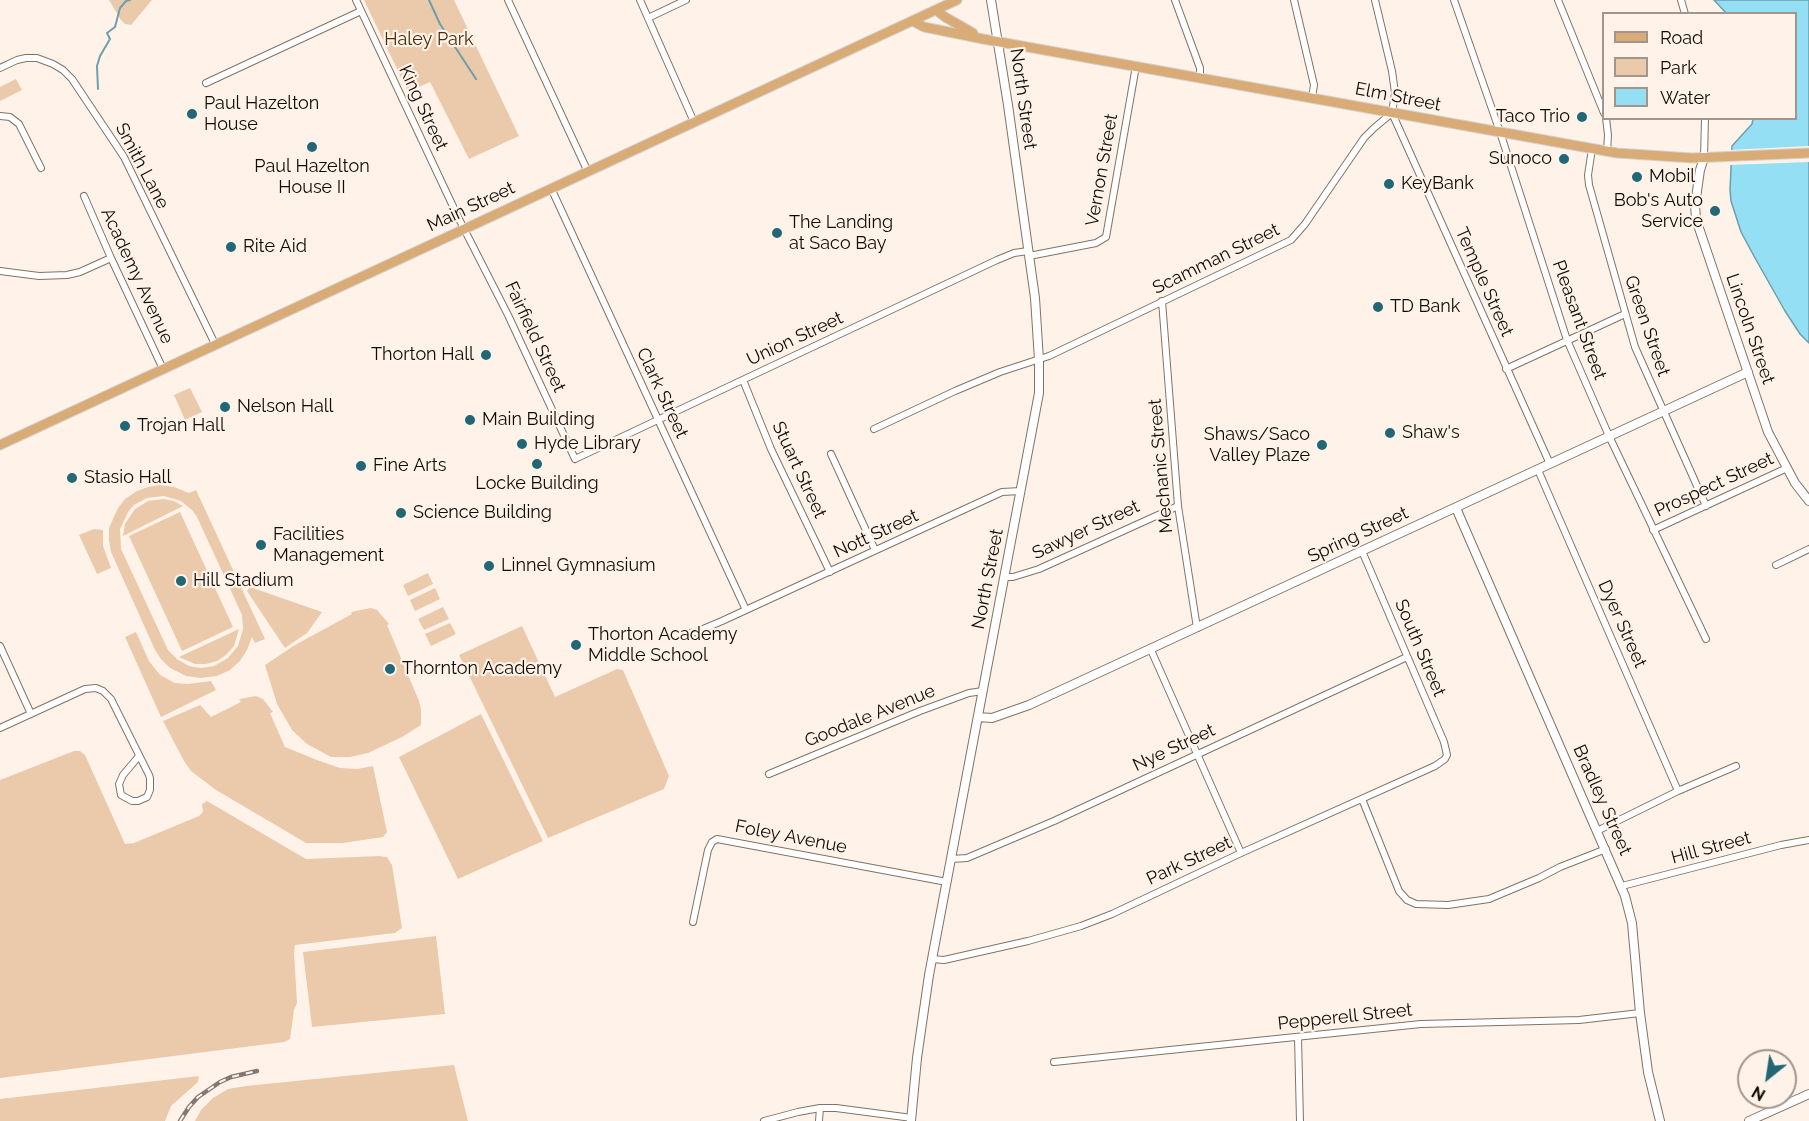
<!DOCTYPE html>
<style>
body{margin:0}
#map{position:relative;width:1809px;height:1121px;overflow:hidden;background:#fff3e9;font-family:Raleway,sans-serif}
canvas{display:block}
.legend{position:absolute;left:1602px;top:12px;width:195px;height:108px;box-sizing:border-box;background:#fff3e9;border:2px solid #a0968e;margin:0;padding:8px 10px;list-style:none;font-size:18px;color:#110b06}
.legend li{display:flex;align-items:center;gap:12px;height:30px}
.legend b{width:30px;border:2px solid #a0968e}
.north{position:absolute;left:1737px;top:1049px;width:60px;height:60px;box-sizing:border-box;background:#fff3e9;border:2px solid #a0968e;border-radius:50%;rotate:210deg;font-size:16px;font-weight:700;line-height:24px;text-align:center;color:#110b06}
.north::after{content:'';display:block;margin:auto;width:21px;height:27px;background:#216776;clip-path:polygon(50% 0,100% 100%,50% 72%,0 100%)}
</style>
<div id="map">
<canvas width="1809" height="1121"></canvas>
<ul class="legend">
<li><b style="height:8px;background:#d9ac77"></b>Road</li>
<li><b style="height:16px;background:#ebc9ab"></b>Park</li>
<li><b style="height:16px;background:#94dff3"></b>Water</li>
</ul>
<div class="north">N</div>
</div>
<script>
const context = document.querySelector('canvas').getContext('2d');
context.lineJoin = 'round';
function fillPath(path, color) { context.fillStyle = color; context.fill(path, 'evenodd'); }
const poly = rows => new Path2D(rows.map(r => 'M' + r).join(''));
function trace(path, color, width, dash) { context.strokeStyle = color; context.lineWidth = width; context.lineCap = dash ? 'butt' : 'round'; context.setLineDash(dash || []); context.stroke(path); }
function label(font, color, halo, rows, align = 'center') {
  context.font = font + ' Raleway,sans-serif'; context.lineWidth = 4.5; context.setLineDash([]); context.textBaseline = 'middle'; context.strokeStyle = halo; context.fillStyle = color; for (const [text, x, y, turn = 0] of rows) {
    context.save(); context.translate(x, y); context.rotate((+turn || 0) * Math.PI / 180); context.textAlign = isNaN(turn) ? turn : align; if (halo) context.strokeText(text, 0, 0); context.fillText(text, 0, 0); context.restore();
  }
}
const green = poly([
 [109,0,152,0,131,25,125,24,121,20],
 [364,0,454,0,519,136,469,159,430,82,408,92],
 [16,79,22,90,0,101,0,87],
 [190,388,202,412,185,420,174,395],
 [160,485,174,487,189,493,196,490,265,639,255,643,252,637,247,650,240,661,230,670,217,676,201,678,186,676,170,668,161,659,155,650,111,552,109,540,109,528,118,508,125,499,137,491,148,487],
 [164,496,181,501,192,510,197,517,242,615,243,629,238,646,228,658,214,666,201,668,189,666,177,659,168,650,121,549,120,529,128,512,134,505,147,498],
 [164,499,174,501,183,506,123,536,125,524,135,509,148,501],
 [180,512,233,627,182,651,129,536],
 [94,529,103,530,103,546,111,568,97,574,79,535],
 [428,573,433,584,408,596,403,585],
 [250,587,322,612,307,633,285,648,247,591],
 [435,588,440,599,415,611,410,600],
 [443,607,449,619,424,630,418,619],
 [371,608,377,610,389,624,387,625,419,701,421,710,421,725,402,737,368,753,350,757,331,757,307,744,292,730,277,704,265,665,295,645,352,614,351,612],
 [450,623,456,634,431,646,425,634],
 [522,626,555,697,617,669,623,670,669,776,664,789,548,838,459,655],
 [239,629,234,646,226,655,217,661,206,664,195,664,179,657],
 [136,632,149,661,160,675,175,683,188,684,211,681,216,690,161,717,125,637],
 [256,696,263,699,273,712,270,713,285,747,317,760,340,768,357,769,373,766,387,832,383,837,343,843,306,843,216,790,191,771,184,761,163,721,200,705,211,717,241,702,239,699],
 [481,714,543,841,458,879,399,757],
 [74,751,80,751,85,755,125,844,134,843,199,816,203,812,202,804,207,801,306,859,379,856,387,857,392,865,402,928,395,933,295,945,294,952,297,1003,294,1010,290,1039,284,1042,0,1078,0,780],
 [436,936,445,1014,312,1027,303,952],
 [454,1065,468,1121,195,1121,201,1110,213,1098,228,1089,246,1086],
 [199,1076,198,1082,171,1106,165,1121,0,1121,0,1099]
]);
const water = poly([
 [1714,0,1809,0,1809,343,1800,334,1785,311,1755,258,1741,232,1731,201,1730,190,1732,146,1752,124,1753,119,1796,118,1796,14,1726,13,1714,0]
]);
const pier = poly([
 [1809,146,1809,162,1729,165,1729,150]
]);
const stream = poly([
 [429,0,440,24,476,79],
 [98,89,97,66,100,56,110,39,107,33,115,27,120,8,126,1,130,0]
]);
const street = poly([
 [356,0,458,217,508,315,575,459,997,260,1014,253,1028,251],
 [508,0,588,172],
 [640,0,694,122],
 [1175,0,1200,68,1200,77],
 [1294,0,1314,85,1312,98],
 [1375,0,1392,71,1395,93,1392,113],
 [1454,0,1500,132,1567,340,1609,436,1706,639],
 [1558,0,1604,113],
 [1681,0,1685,14],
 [648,18,686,0],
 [0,68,17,60,26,58,37,58,53,64,63,70,72,79,124,157,215,344],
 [206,83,361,11],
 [1392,113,1550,464],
 [0,116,10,117,19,124,41,168],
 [1606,118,1608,135,1607,152],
 [1592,149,1588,175,1589,185,1635,347,1706,506],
 [1704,158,1705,118],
 [551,188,746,610],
 [84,196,111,258,163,369],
 [1029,256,1096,243,1106,237,1136,66],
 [0,271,39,276,67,275,80,272,111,258],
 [1162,301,1178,506,1197,628],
 [1506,369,1625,314],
 [743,380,771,449,830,572],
 [874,429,955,391,1000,372,1049,356,1291,240,1305,224,1364,138,1374,128,1392,113],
 [831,454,875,550],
 [1538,470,1678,791],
 [1653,530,1787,468],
 [1776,565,1809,549],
 [1005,577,1013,577,1039,569,1178,506],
 [684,634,696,632,722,621,1002,492,1021,491],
 [0,646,31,714],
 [1151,650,1241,853],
 [0,728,85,689,96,688,103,691,111,699,149,775,150,778,150,790,147,797,138,801,132,801,121,795,119,784,123,775,139,756],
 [769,774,920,711,969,693,983,691],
 [1362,799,1399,891,1407,900,1416,904,1448,905,1489,899,1539,878,1560,867,1606,849],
 [1597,831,1678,791,1736,766],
 [951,859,967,858,1054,821,1407,657],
 [1622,886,1781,845,1809,840],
 [693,922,708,850,712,842,717,839,947,882],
 [932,959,944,960,1028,941,1081,926,1112,914,1241,853,1435,766,1445,759,1447,755,1444,742,1362,551],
 [1298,1037,1300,1121],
 [1054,1062,1421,1024,1579,1020,1640,1013],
 [764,1121,798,1112,820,1108,836,1108,912,1118],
 [819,1121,820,1108]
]);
const secondary = poly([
 [1704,158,1700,170,1695,205,1696,219,1702,237,1768,432,1795,483,1809,501],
 [1456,508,1625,896,1632,923,1640,1013,1648,1072,1660,1121],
 [978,717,992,718,1029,705,1748,372],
 [911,1121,917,1058,929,975,1039,393,1039,360,1035,298,1008,105,991,0],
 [1749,1121,1809,1094]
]);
const primary = poly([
 [936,10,945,17,973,33],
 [913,21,924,27,983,39,1617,153,1692,158,1809,153],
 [0,445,957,0]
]);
const rail = poly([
 [180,1121,189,1107,198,1097,220,1082,231,1077,257,1071]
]);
const markers = [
 [192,114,6,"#216776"],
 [1582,117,6,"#216776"],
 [312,147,6,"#216776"],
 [1564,159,6,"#216776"],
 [1637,177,6,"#216776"],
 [1389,184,6,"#216776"],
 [1715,211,6,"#216776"],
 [777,233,6,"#216776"],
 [231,247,6,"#216776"],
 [1378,307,6,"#216776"],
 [486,355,6,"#216776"],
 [225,407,6,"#216776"],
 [470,420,6,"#216776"],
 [125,426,6,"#216776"],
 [1390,433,6,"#216776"],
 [522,444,6,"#216776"],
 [1322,445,6,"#216776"],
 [537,464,6,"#216776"],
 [361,466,6,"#216776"],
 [72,478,6,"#216776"],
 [401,513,6,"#216776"],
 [261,545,6,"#216776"],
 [489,566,6,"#216776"],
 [181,581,6,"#216776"],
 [576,645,6,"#216776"],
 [390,669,6,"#216776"]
];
const parkNames = [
 ["Haley Park",429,40]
];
const streetNames = [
 ["Elm Street",1398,97,11],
 ["North Street",1023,99,82],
 ["King Street",423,108,65],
 ["Smith Lane",142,166,62],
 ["Vernon Street",1102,170,-80],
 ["Main Street",471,207,-25],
 ["Scamman Street",1216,259,-26],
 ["Academy Avenue",137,276,65],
 ["Temple Street",1484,282,66],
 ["Pleasant Street",1579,320,70],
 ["Green Street",1647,326,71],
 ["Lincoln Street",1750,329,71],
 ["Fairfield Street",535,337,65],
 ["Union Street",795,339,-25],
 ["Clark Street",662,393,65],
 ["Mechanic Street",1161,466,-95],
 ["Stuart Street",799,470,65],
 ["Prospect Street",1714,485,-25],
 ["Sawyer Street",1086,530,-25],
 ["Nott Street",876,534,-25],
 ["Spring Street",1358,535,-25],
 ["North Street",988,579,-79],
 ["Dyer Street",1622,624,66],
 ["South Street",1420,648,67],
 ["Goodale Avenue",870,716,-22],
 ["Nye Street",1174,748,-25],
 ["Bradley Street",1602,800,66],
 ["Foley Avenue",791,837,11],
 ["Hill Street",1711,848,-15],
 ["Park Street",1189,861,-25],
 ["Pepperell Street",1345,1017,-6]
];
const poiNames = [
 ["Paul Hazelton",204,104],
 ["House",204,125],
 ["Taco Trio",1570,117,"right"],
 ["Sunoco",1552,159,"right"],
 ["Paul Hazelton",312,167,"center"],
 ["House II",312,188,"center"],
 ["Mobil",1649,177],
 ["KeyBank",1401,184],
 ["Bob's Auto",1703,201,"right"],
 ["Service",1703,222,"right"],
 ["The Landing",789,223],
 ["at Saco Bay",789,244],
 ["Rite Aid",243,247],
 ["TD Bank",1390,307],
 ["Thorton Hall",474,355,"right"],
 ["Nelson Hall",237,407],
 ["Main Building",482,420],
 ["Trojan Hall",137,426],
 ["Shaw's",1402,433],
 ["Shaws/Saco",1310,435,"right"],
 ["Valley Plaze",1310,456,"right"],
 ["Hyde Library",534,444],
 ["Fine Arts",373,466],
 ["Stasio Hall",84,478],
 ["Locke Building",537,484,"center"],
 ["Science Building",413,513],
 ["Facilities",273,535],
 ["Management",273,556],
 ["Linnel Gymnasium",501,566],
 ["Hill Stadium",193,581],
 ["Thorton Academy",588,635],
 ["Middle School",588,656],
 ["Thornton Academy",402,669]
];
fillPath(green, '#ebc9ab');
fillPath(water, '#94dff3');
trace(water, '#6d9fac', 1.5);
fillPath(pier, '#fff3e9');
trace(stream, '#6d9fac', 2);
trace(street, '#837263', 8);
trace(secondary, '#837263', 10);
trace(primary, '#d4d3d2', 11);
trace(street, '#fff', 6);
trace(secondary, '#fff', 8);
trace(primary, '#d9ac77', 9);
trace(rail, '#827972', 4.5);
trace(rail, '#fff3e9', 2, [7]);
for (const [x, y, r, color] of markers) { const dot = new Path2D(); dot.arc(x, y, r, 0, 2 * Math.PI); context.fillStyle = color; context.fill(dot); trace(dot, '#fff3e9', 2); }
label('18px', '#4a2b08', '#fff3e9', parkNames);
label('18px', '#110b06', '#fff3e9', streetNames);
label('18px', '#110b06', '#fff3e9', poiNames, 'left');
</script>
